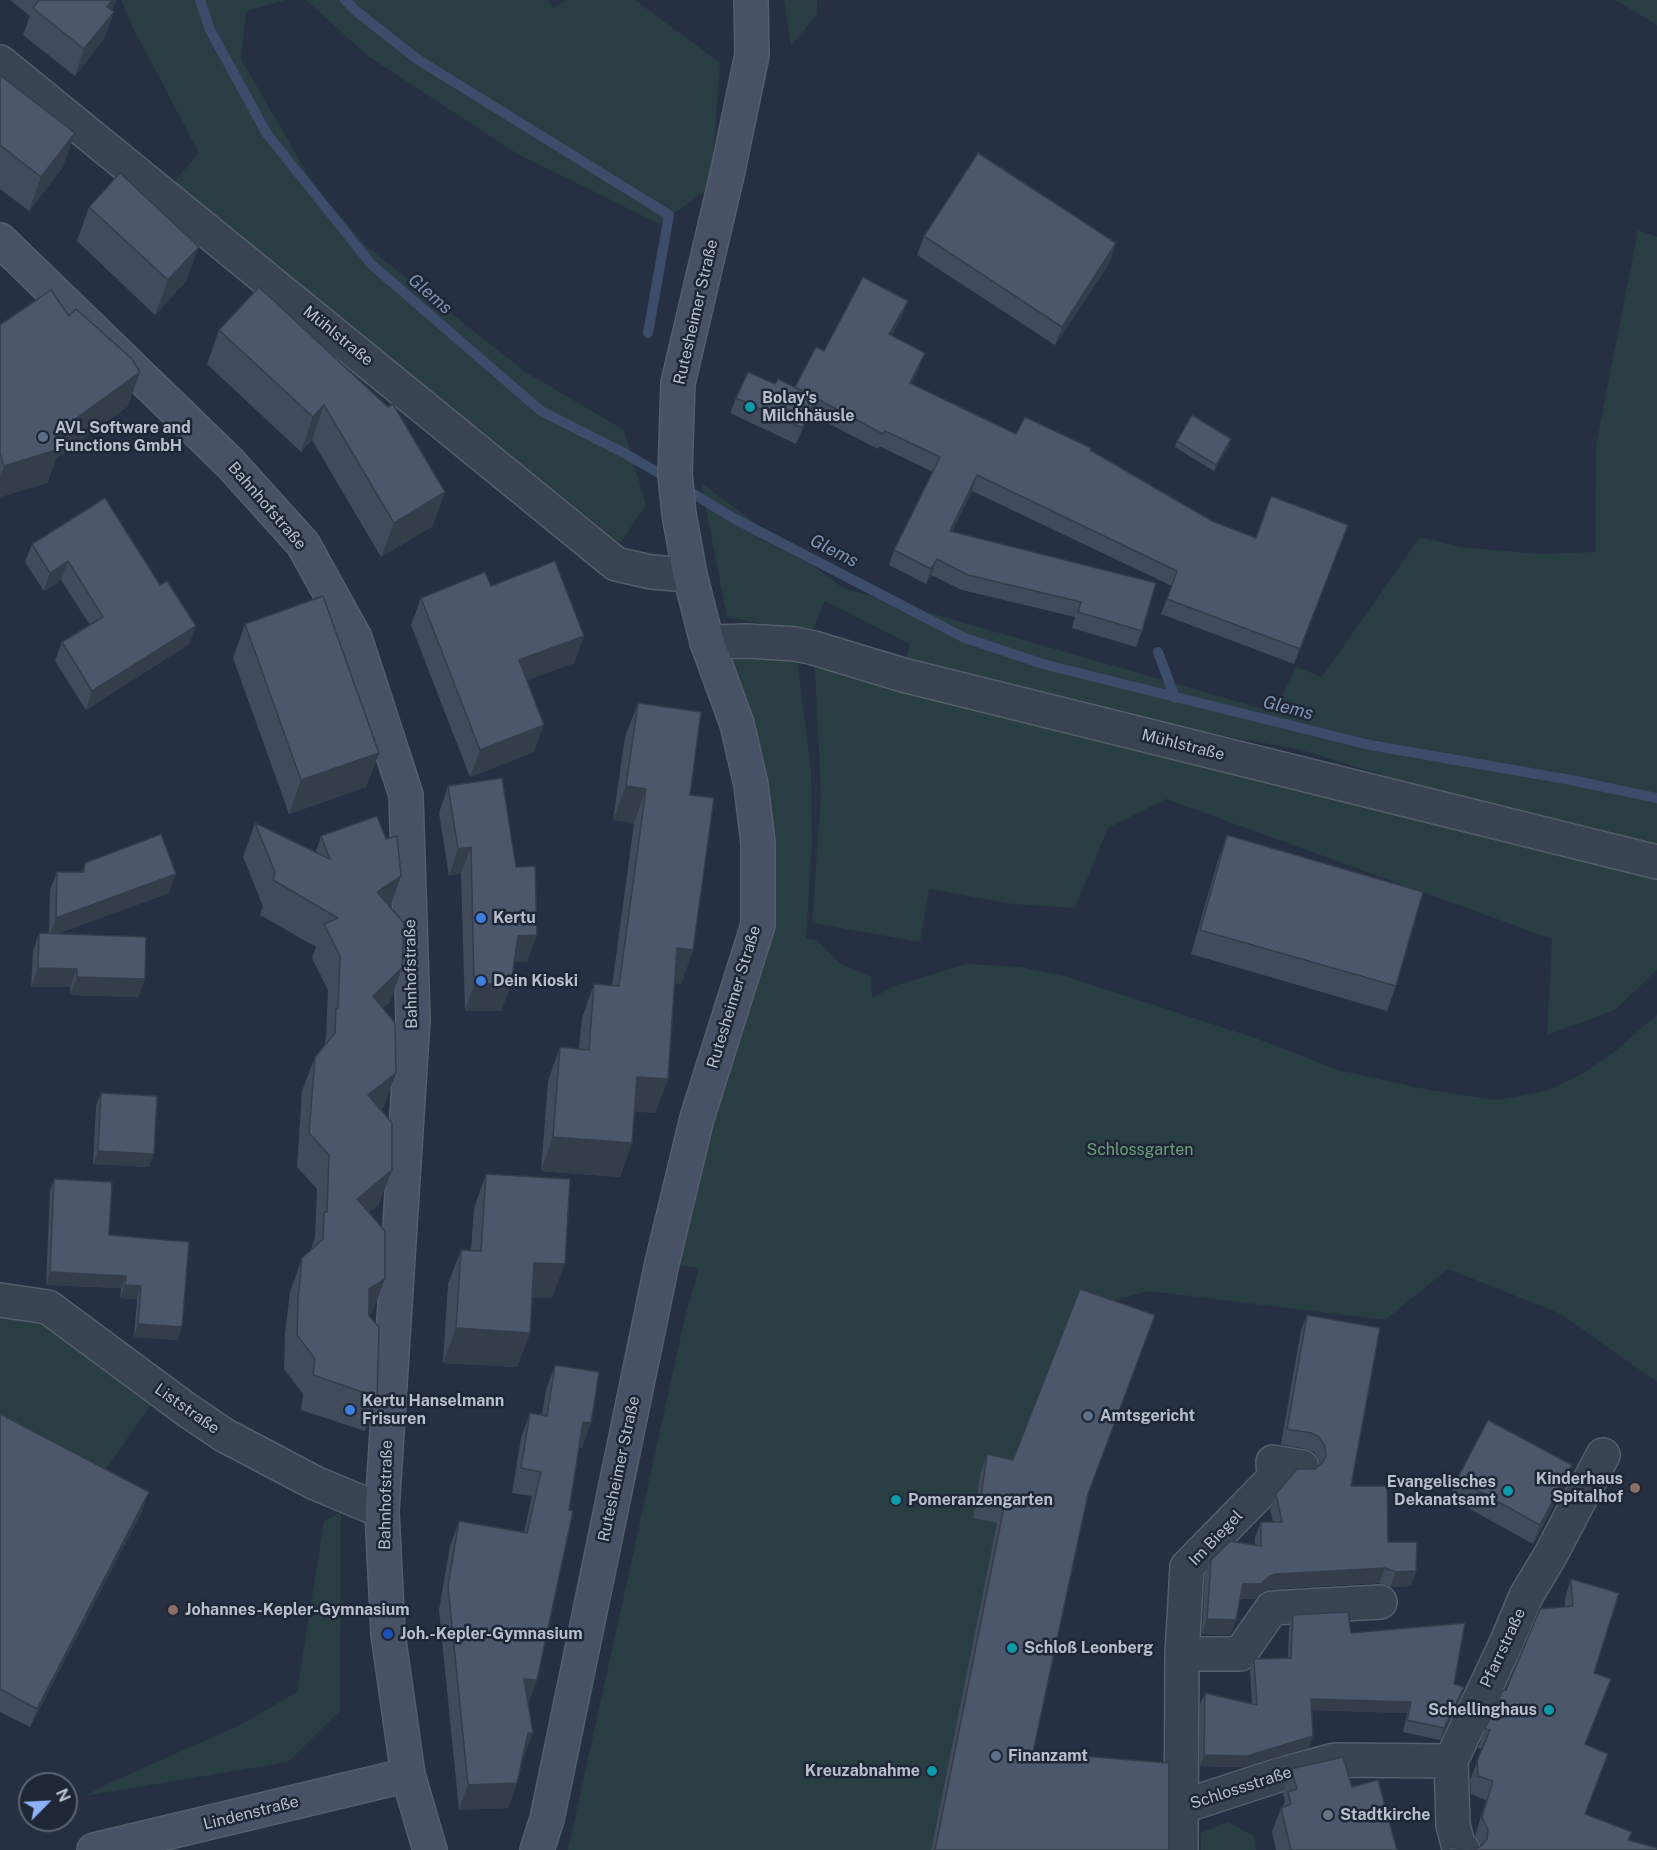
<!DOCTYPE html>
<meta charset="utf-8">
<style>
body{margin:0}
#map{position:relative;width:1657px;height:1850px;overflow:hidden;background:#263042;font-family:"Public Sans",sans-serif}
canvas{display:block}
.north{position:absolute;left:18px;top:1772px;width:60px;height:60px;box-sizing:border-box;background:#1f2737;border:2px solid #5c6373;border-radius:50%;rotate:66deg;font-size:16px;font-weight:700;line-height:24px;text-align:center;color:#b7becc}
.north::after{content:'';display:block;margin:auto;width:21px;height:27px;background:#8db2fa;clip-path:polygon(50% 0,100% 100%,50% 72%,0 100%)}
</style>
<div id="map">
<canvas width="1657" height="1850"></canvas>
<div class="north">N</div>
</div>
<script>
const context = document.querySelector('canvas').getContext('2d');
context.lineJoin = 'round';
function fillPath(path, color) { context.fillStyle = color; context.fill(path, 'evenodd'); }
const poly = rows => new Path2D(rows.map(r => 'M' + r).join(''));
function trace(path, color, width, dash) { context.strokeStyle = color; context.lineWidth = width; context.lineCap = dash ? 'butt' : 'round'; context.setLineDash(dash || []); context.stroke(path); }
function label(font, color, halo, rows, align = 'center') {
  context.font = font + ' "Public Sans",sans-serif'; context.lineWidth = 5; context.setLineDash([]); context.textBaseline = 'middle'; context.strokeStyle = halo; context.fillStyle = color; for (const [text, x, y, turn = 0] of rows) {
    context.save(); context.translate(x, y); context.rotate((+turn || 0) * Math.PI / 180); context.textAlign = isNaN(turn) ? turn : align; if (halo) context.strokeText(text, 0, 0); context.fillText(text, 0, 0); context.restore();
  }
}
const green = poly([
 [121,0,286,0,246,11,241,59,314,185,365,245,524,371,624,430,646,505,620,543,173,183,199,153,133,28],
 [306,0,548,0,553,8,567,0,635,0,720,63,711,187,659,224,516,153,368,56],
 [784,0,817,0,817,14,791,46],
 [1615,0,1657,0,1657,25],
 [1638,230,1657,237,1657,859,1301,750,917,678,1657,876,1657,970,1615,1010,1547,1035,1552,939,1166,799,1108,828,1075,908,1013,904,929,889,920,942,812,923,821,793,814,648,903,675,910,644,825,601,811,633,727,617,701,483,843,588,1274,712,1296,667,1322,677,1420,537,1460,547,1540,554,1595,552,1596,446],
 [707,642,795,644,811,771,812,843,806,938,817,940,841,964,871,977,872,998,894,986,966,964,1021,967,1065,976,1258,1039,1338,1070,1429,1090,1496,1100,1546,1091,1582,1074,1614,1052,1657,1015,1657,1382,1561,1314,1448,1269,1385,1320,1149,1291,1100,1304,1006,1481,980,1475,973,1518,997,1523,931,1850,568,1850,685,1317,699,1268,662,1263,758,925,758,843],
 [0,1306,25,1308,151,1405,98,1480,0,1429],
 [341,1512,340,1711,288,1762,85,1796,109,1783,238,1726,297,1692,324,1521],
 [1228,1822,1254,1836,1256,1850,1201,1850,1201,1833]
]);
const stream = poly([
 [200,0,210,30,267,134,371,264,541,411,626,454,669,479],
 [345,0,356,11,417,59,669,215,648,333],
 [682,487,735,519,965,638,1046,665,1370,745,1571,780,1657,798],
 [1158,652,1175,698]
]);
const street = poly([
 [0,62,616,564,651,572,690,575],
 [707,642,747,641,795,644,814,648,903,675,1657,862],
 [0,1300,48,1307,187,1410,224,1435,315,1483,382,1511],
 [1182,1654,1240,1654,1272,1608,1380,1602],
 [1181,1807,1279,1775,1335,1760,1451,1761],
 [1181,1850,1182,1654,1187,1567,1274,1478,1273,1462,1302,1467],
 [1463,1850,1459,1848,1453,1825,1451,1761,1508,1639,1526,1596,1550,1556,1603,1455]
]);
const secondary = poly([
 [0,240,230,463,303,544,355,638,406,795,413,1019,382,1511,388,1634,408,1775,430,1850],
 [94,1850,408,1775],
 [537,1850,547,1819,662,1263,697,1118,758,925,758,843,751,785,737,724,707,642,690,575,679,514,675,474,678,383,727,175,752,55,751,0]
]);
const wall = poly([
 [10,0,116,0,112,10,114,12,104,39,75,76,23,35,30,16],
 [0,75,63,167,29,211,0,189],
 [89,207,186,281,155,315,77,241],
 [924,236,1116,243,1110,262,1055,345,917,255],
 [259,287,433,526,381,557,312,440,301,452,207,364,219,330],
 [902,316,891,335,919,368,911,384,1016,434,1090,450,1212,521,1256,538,1342,540,1294,664,1161,614,1172,586,972,491,952,531,1142,631,1136,647,1072,628,1075,617,962,590,931,575,926,584,889,565,894,550,933,472,879,446,878,449,810,414,796,444,730,413,736,398,775,384,795,387],
 [0,325,128,406,56,459,47,483,0,497],
 [1177,441,1229,446,1214,471,1175,447],
 [32,544,160,585,196,626,189,644,86,710,55,661,62,642,90,625,61,580,44,591,25,562],
 [491,586,584,636,574,663,527,680,534,752,470,777,411,625,421,598],
 [245,624,379,753,366,787,289,814,233,658],
 [638,703,690,795,693,950,681,984,674,983,668,1079,655,1113,634,1111,632,1143,620,1177,541,1171,548,1081,560,1047,579,1049,582,1018,594,984,612,986,634,823,613,820,625,737],
 [448,786,527,962,514,962,511,984,501,1011,465,1011,461,873,449,876,439,813],
 [255,823,316,852,321,836,390,907,390,1002,383,1008,396,1073,383,1108,381,1110,379,1204,369,1212,372,1313,369,1315,377,1397,365,1431,301,1410,303,1394,284,1369,285,1333,290,1292,302,1258,312,1250,312,1246,315,1238,317,1189,297,1167,302,1091,315,1057,324,1046,326,1037,328,990,312,958,316,947,260,915,263,906,243,857],
 [1227,835,1396,986,1387,1011,1191,954,1218,860],
 [85,863,169,893,59,933,145,979,138,997,70,995,70,987,31,987,33,951,39,933,49,933,50,890,57,872,82,872],
 [101,1093,149,1167,93,1164,96,1106],
 [486,1174,552,1298,532,1297,530,1333,517,1367,443,1363,448,1284,461,1250,471,1250,474,1208],
 [54,1179,109,1235,178,1340,134,1337,137,1299,120,1298,121,1288,46,1285,50,1191],
 [1307,1315,1351,1486,1388,1542,1416,1571,1411,1586,1390,1587,1379,1583,1270,1589,1262,1592,1255,1599,1240,1599,1236,1620,1230,1635,1202,1634,1205,1575,1211,1560,1255,1545,1255,1537,1261,1522,1273,1522,1270,1509,1276,1494,1320,1465,1320,1461,1314,1452,1305,1449,1281,1444,1301,1330],
 [555,1365,582,1448,579,1447,528,1704,524,1758,523,1758,517,1783,508,1808,459,1810,439,1610,450,1546,459,1521,524,1532,532,1496,512,1493,521,1438,530,1413,542,1415,546,1390],
 [0,1414,142,1511,30,1727,0,1712],
 [987,1454,1088,1495,1033,1752,1169,1850,931,1850,997,1523,973,1518,980,1475],
 [1572,1465,1565,1484,1533,1544,1450,1498,1457,1479],
 [1571,1579,1594,1673,1611,1679,1585,1744,1586,1814,1629,1840,1481,1846,1475,1836,1486,1800,1471,1794,1470,1780,1482,1749,1478,1748,1485,1729,1506,1690,1565,1607,1565,1598],
 [1293,1615,1351,1633,1454,1684,1464,1687,1460,1698,1440,1740,1403,1732,1407,1713,1311,1710,1313,1736,1309,1748,1243,1767,1200,1766,1200,1704,1205,1693,1252,1704,1250,1670,1254,1659,1288,1658,1289,1626],
 [1291,1769,1352,1787,1397,1850,1276,1850,1272,1832,1281,1808,1282,1807,1285,1801,1283,1794]
]);
const shadedWall = poly([
 [112,0,116,0,109,17,114,12,104,39,75,76,84,49,107,7],
 [75,133,63,167,29,211,41,177],
 [1116,243,1110,262,1055,345,1062,327],
 [199,247,186,281,155,315,168,280],
 [908,301,902,316,884,350,889,334],
 [925,353,919,368,904,398,910,383],
 [140,372,128,406,56,459,47,483,0,497,0,476,4,466,56,433],
 [816,398,810,414,796,444,802,428],
 [324,405,312,440,301,452,313,417],
 [1231,439,1229,446,1214,471,1216,465],
 [977,475,972,491,944,546,950,531],
 [445,492,433,526,381,557,394,523],
 [937,559,931,575,926,584,931,569],
 [68,561,61,580,44,591,50,573],
 [196,626,189,644,86,710,92,691],
 [584,636,574,663,509,687,519,660],
 [544,725,534,752,470,777,480,750],
 [379,753,366,787,289,814,301,780],
 [626,786,646,789,634,823,613,820],
 [471,847,461,873,449,876,458,849],
 [176,874,169,893,49,937,56,918],
 [401,876,389,910,377,892],
 [537,935,527,962,509,962,518,936],
 [677,948,693,950,681,984,665,982],
 [38,968,77,969,70,987,31,987],
 [402,968,390,1002,360,1030,373,996],
 [77,977,145,979,138,997,70,995],
 [474,984,511,984,501,1011,465,1011],
 [396,1073,383,1108,355,1129,368,1095],
 [637,1077,668,1079,655,1113,624,1111],
 [553,1137,632,1143,620,1177,541,1171],
 [98,1151,154,1154,149,1167,93,1164],
 [392,1170,379,1204,344,1233,357,1199],
 [534,1263,565,1264,552,1298,522,1297],
 [50,1272,126,1276,121,1288,46,1285],
 [385,1279,372,1313,357,1324,369,1289],
 [125,1285,141,1286,137,1299,120,1298],
 [138,1324,182,1327,178,1340,134,1337],
 [456,1328,530,1333,517,1367,443,1363],
 [583,1422,591,1423,582,1448,574,1447],
 [1572,1465,1565,1484,1533,1544,1540,1525],
 [149,1492,142,1511,30,1727,37,1709],
 [1385,1568,1379,1583,1270,1589,1262,1592,1255,1599,1238,1599,1243,1584,1276,1574],
 [1416,1571,1411,1586,1390,1587,1396,1572],
 [1207,1619,1236,1620,1230,1635,1202,1634],
 [524,1679,537,1680,528,1705],
 [1464,1687,1460,1698,1440,1740,1444,1728],
 [1311,1699,1411,1702,1407,1713,1307,1710],
 [528,1733,533,1733,524,1758,519,1758],
 [1313,1736,1309,1748,1243,1767,1200,1766,1204,1755],
 [517,1783,508,1808,459,1810,468,1785]
]);
const building = poly([
 [39,0,112,0,107,7,114,12,84,49,33,8,39,0],
 [0,75,75,133,41,177,0,145,0,75],
 [978,153,1116,243,1062,327,924,236,978,153],
 [120,173,199,247,168,280,89,207,120,173],
 [863,277,908,301,889,334,925,353,910,383,1016,434,1025,417,1091,448,1090,450,1212,521,1256,538,1271,496,1348,525,1300,649,1167,599,1177,571,977,475,950,531,1156,583,1142,631,1078,612,1081,602,968,575,937,559,931,569,894,550,940,457,885,431,883,434,795,387,816,347,824,351,863,277],
 [259,287,388,407,393,404,445,492,394,523,324,405,313,417,219,330,259,287],
 [51,290,69,316,76,309,132,359,140,372,56,433,59,449,4,466,0,453,0,325,51,290],
 [748,372,775,384,778,379,816,398,802,428,736,398,748,372],
 [1192,415,1231,439,1216,465,1177,441,1192,415],
 [105,498,160,585,167,581,196,626,92,691,62,642,103,617,68,561,50,573,32,544,105,498],
 [555,561,584,636,519,660,544,725,480,750,421,598,485,572,491,586,555,561],
 [323,596,379,753,301,780,245,624,323,596],
 [638,703,701,712,690,795,714,798,693,950,677,948,668,1079,637,1077,632,1143,553,1137,560,1047,589,1050,594,984,619,986,646,789,626,786,638,703],
 [502,778,516,867,535,866,537,935,518,936,511,984,474,984,471,847,458,849,448,786,502,778],
 [377,816,386,839,397,836,401,876,377,892,404,923,402,968,373,996,395,1023,396,1073,368,1095,392,1123,392,1170,357,1199,385,1231,385,1279,369,1289,369,1316,379,1327,377,1397,313,1375,315,1359,297,1335,298,1299,302,1258,323,1239,324,1212,327,1212,329,1155,309,1133,315,1057,335,1033,336,1008,338,1008,340,956,324,924,338,918,273,880,275,872,255,823,330,859,321,836,377,816],
 [161,834,176,874,56,918,57,872,84,872,85,863,161,834],
 [1227,835,1423,892,1396,986,1200,930,1227,835],
 [39,933,146,937,145,979,77,977,77,969,38,968,39,933],
 [101,1093,157,1096,154,1154,98,1151,101,1093],
 [486,1174,570,1179,565,1264,534,1263,530,1333,456,1328,461,1250,481,1251,486,1174],
 [54,1179,112,1182,109,1235,189,1242,182,1327,138,1324,141,1286,125,1285,126,1276,50,1272,54,1179],
 [1080,1289,1155,1315,1088,1494,1033,1752,1169,1763,1169,1850,935,1850,1005,1502,981,1497,987,1454,1013,1460,1080,1289],
 [1307,1315,1380,1328,1351,1486,1387,1486,1388,1542,1417,1542,1416,1571,1396,1572,1385,1568,1276,1574,1268,1577,1261,1584,1243,1584,1236,1620,1207,1619,1211,1560,1230,1541,1261,1546,1261,1522,1282,1522,1276,1494,1297,1469,1315,1469,1322,1463,1326,1456,1325,1446,1319,1437,1311,1433,1287,1429,1307,1315],
 [555,1365,599,1372,591,1423,583,1422,569,1510,573,1511,537,1680,524,1679,533,1733,528,1733,517,1783,468,1785,448,1586,459,1521,527,1533,541,1472,521,1468,530,1413,547,1416,555,1365],
 [0,1414,149,1492,37,1709,0,1689,0,1414],
 [1488,1420,1572,1465,1540,1525,1457,1479,1488,1420],
 [1571,1579,1619,1593,1594,1673,1611,1679,1585,1744,1608,1754,1585,1814,1632,1832,1628,1840,1657,1848,1657,1850,1472,1850,1481,1846,1487,1839,1488,1830,1482,1817,1493,1781,1478,1776,1477,1761,1490,1730,1485,1729,1503,1690,1506,1690,1540,1609,1573,1606,1571,1579],
 [1348,1612,1351,1633,1465,1623,1454,1684,1464,1687,1444,1728,1407,1720,1411,1702,1311,1699,1313,1736,1247,1756,1204,1755,1205,1693,1257,1705,1254,1659,1291,1658,1293,1615,1348,1612],
 [1343,1757,1352,1787,1378,1780,1397,1850,1291,1850,1281,1808,1291,1804,1288,1792,1297,1789,1291,1769,1343,1757],
 [1449,1846,1463,1850,1449,1850,1449,1846]
]);
const markers = [
 [750,407,6,"#0f9aa8"],
 [43,437,6,"#5c6f8a"],
 [481,918,6,"#3f7fe0"],
 [481,981,6,"#3f7fe0"],
 [350,1410,6,"#3f7fe0"],
 [1088,1416,6,"#5c6f8a"],
 [1635,1488,6,"#8d6e63"],
 [1508,1491,6,"#0f9aa8"],
 [896,1500,6,"#0f9aa8"],
 [173,1610,6,"#8d6e63"],
 [388,1634,6,"#1a4fb4"],
 [1012,1648,6,"#0f9aa8"],
 [1549,1710,6,"#0f9aa8"],
 [996,1756,6,"#5c6f8a"],
 [932,1771,6,"#0f9aa8"],
 [1328,1815,6,"#6b7280"]
];
const streetNames = [
 ["Rutesheimer Straße",696,312,-77],
 ["Mühlstraße",338,336,39],
 ["Bahnhofstraße",267,506,49],
 ["Mühlstraße",1183,745,14],
 ["Bahnhofstraße",411,974,-91],
 ["Rutesheimer Straße",734,997,-73],
 ["Liststraße",187,1409,35],
 ["Rutesheimer Straße",619,1469,-78],
 ["Bahnhofstraße",386,1495,-89],
 ["Im Biegel",1216,1538,-46],
 ["Pfarrstraße",1503,1648,-65],
 ["Schlossstraße",1241,1788,-18],
 ["Lindenstraße",251,1813,-14]
];
const poiNames = [
 ["Bolay's",762,398],
 ["Milchhäusle",762,416],
 ["AVL Software and",55,428],
 ["Functions GmbH",55,446],
 ["Kertu",493,918],
 ["Dein Kioski",493,981],
 ["Kertu Hanselmann",362,1401],
 ["Frisuren",362,1419],
 ["Amtsgericht",1100,1416],
 ["Kinderhaus",1623,1479,"right"],
 ["Spitalhof",1623,1497,"right"],
 ["Evangelisches",1496,1482,"right"],
 ["Dekanatsamt",1496,1500,"right"],
 ["Pomeranzengarten",908,1500],
 ["Johannes-Kepler-Gymnasium",185,1610],
 ["Joh.-Kepler-Gymnasium",400,1634],
 ["Schloß Leonberg",1024,1648],
 ["Schellinghaus",1537,1710,"right"],
 ["Finanzamt",1008,1756],
 ["Kreuzabnahme",920,1771,"right"],
 ["Stadtkirche",1340,1815]
];
const parkNames = [
 ["Schlossgarten",1140,1150]
];
const waterNames = [
 ["Glems",430,294,41],
 ["Glems",834,551,27],
 ["Glems",1288,708,14]
];
fillPath(green, '#283e43');
trace(stream, '#3b4d6b', 10);
trace(street, '#555e6c', 36);
trace(secondary, '#555e6c', 36);
trace(street, '#3a4352', 33);
trace(secondary, '#485165', 33);
fillPath(wall, '#414b5c');
fillPath(shadedWall, '#353d4b');
fillPath(building, '#4c576b');
trace(building, '#353d4b', 1.5);
for (const [x, y, r, color] of markers) { const dot = new Path2D(); dot.arc(x, y, r, 0, 2 * Math.PI); context.fillStyle = color; context.fill(dot); trace(dot, '#1f2737', 2); }
label('16px', '#b7becc', '#1f2737', streetNames);
label('bold 16px', '#b7becc', '#1f2737', poiNames, 'left');
label('16px', '#6d9d7b', '#1f2737', parkNames);
label('italic 18px', '#7d92b3', '#1f2737', waterNames);
</script>
